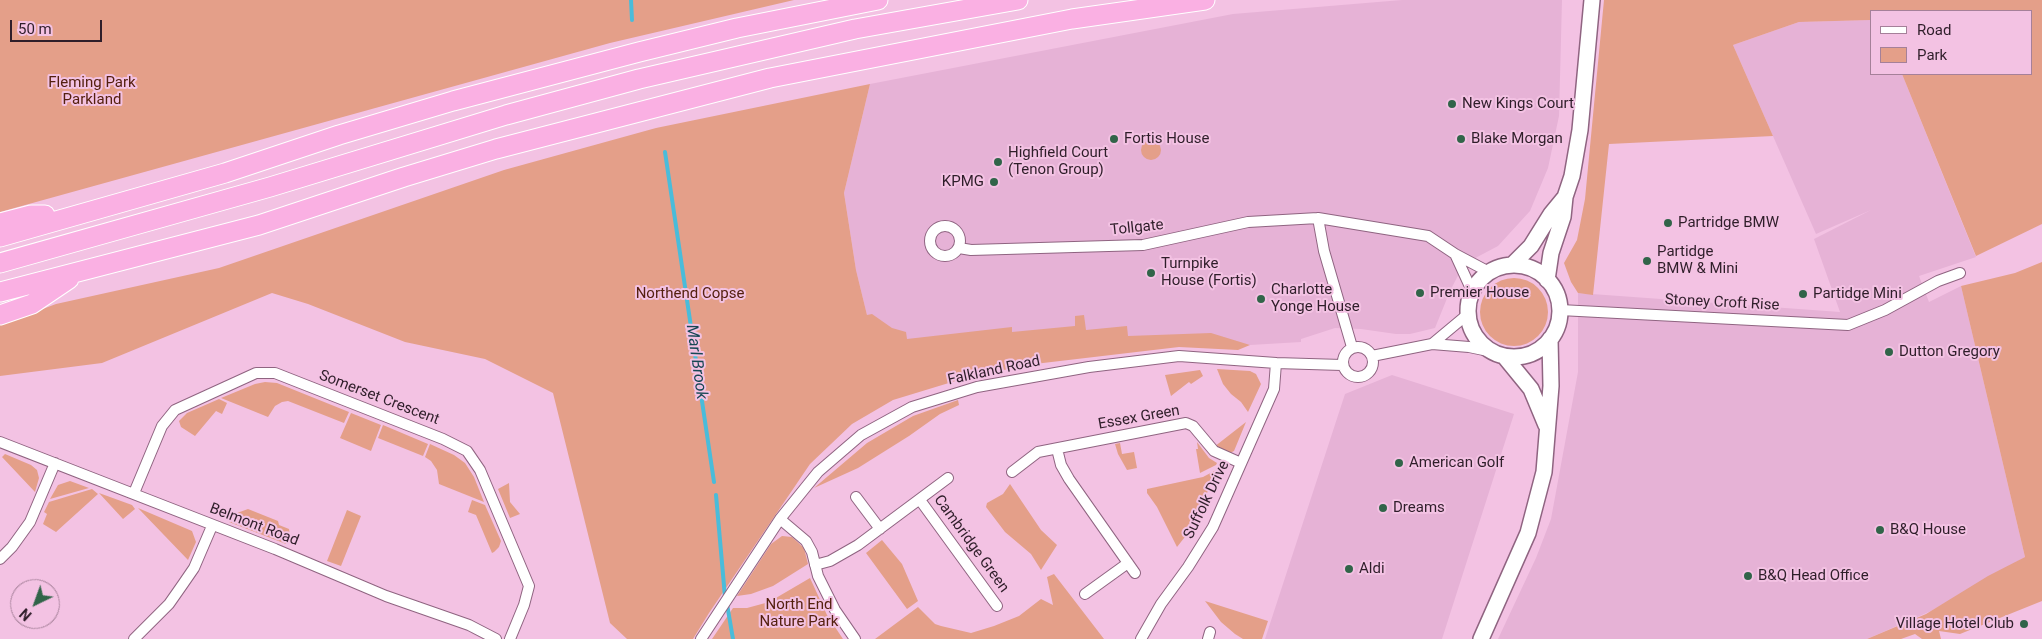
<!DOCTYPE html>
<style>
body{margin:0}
#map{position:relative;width:2042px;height:639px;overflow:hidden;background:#f3c2e3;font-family:Roboto,sans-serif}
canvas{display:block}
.legend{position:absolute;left:1870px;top:10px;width:162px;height:65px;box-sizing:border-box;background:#f3c2e3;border:1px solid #a58099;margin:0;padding:6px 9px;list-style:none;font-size:15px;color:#2f1e2a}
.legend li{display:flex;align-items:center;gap:10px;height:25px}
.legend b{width:25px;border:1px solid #a58099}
.north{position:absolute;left:10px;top:579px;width:50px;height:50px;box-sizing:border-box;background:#f3c2e3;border:1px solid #a58099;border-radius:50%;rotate:222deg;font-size:14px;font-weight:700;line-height:20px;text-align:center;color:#2f1e2a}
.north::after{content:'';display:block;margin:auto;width:18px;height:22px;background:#316449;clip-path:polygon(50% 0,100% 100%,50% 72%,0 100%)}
.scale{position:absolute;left:10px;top:20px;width:92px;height:22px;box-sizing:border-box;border:2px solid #2f1e2a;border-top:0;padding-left:6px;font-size:15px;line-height:18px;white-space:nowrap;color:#2f1e2a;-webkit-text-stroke:4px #f3c2e3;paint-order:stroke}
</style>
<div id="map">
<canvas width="2042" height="639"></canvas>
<ul class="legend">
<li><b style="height:6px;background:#fff"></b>Road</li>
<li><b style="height:14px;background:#e49f89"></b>Park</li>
</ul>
<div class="north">N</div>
<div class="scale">50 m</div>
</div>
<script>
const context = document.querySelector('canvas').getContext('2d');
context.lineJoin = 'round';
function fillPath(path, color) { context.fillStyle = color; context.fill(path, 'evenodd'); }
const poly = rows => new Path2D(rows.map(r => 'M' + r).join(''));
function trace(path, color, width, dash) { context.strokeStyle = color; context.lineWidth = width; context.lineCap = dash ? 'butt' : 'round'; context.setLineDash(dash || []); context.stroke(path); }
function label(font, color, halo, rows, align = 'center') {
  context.font = font + ' Roboto,sans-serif'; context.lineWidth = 4; context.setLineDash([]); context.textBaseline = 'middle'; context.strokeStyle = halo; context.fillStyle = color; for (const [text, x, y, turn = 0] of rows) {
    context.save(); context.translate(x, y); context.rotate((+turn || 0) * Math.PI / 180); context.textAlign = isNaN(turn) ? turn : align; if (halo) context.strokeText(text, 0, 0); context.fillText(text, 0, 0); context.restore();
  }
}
const built = poly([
 [1402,0,1562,0,1559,116,1548,168,1530,211,1498,246,1464,264,1450,291,1435,328,1410,334,1396,334,1361,329,1335,328,1301,339,1301,342,1250,345,1181,344,1114,349,975,373,935,384,867,315,856,270,844,193,870,84,1233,14],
 [1871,20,1871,74,1902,74,1976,257,1919,276,1929,302,1961,286,2025,557,1931,611,1867,639,1498,639,1536,558,1551,519,1578,372,1578,293,1840,312,1814,239,1871,210,1816,234,1733,45,1799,22],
 [1392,375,1514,414,1442,639,1265,639,1345,394]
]);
const green = poly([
 [0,0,794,0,610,43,0,212],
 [1604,0,2042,0,2042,224,1976,256,1902,74,2031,74,2031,11,1871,11,1871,20,1799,22,1733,45,1773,136,1609,144,1593,295,1578,293,1571,282,1564,263,1577,240,1585,199],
 [870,84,844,193,856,270,867,315,872,314,892,328,906,332,907,339,1012,327,1012,332,1075,326,1075,316,1084,315,1086,330,1127,326,1128,336,1211,333,1250,345,1238,350,1179,347,1043,363,975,375,893,400,852,424,810,464,709,613,693,639,627,639,610,623,553,393,485,359,405,342,308,304,272,293,102,363,0,376,0,325,56,304,219,268,504,170,656,128],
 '1141 150a10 10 0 1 1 20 0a10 10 0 1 1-20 0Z',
 [2042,262,2042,601,1960,634,1939,631,1941,639,1922,639,1915,634,1901,639,1867,639,1926,614,1988,576,2025,557,1961,286,2015,273],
 '1480 312a34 34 0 1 1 68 0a34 34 0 1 1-68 0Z',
 [1217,369,1250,371,1256,374,1261,384,1248,412,1241,402,1231,394,1223,384],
 [1200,370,1203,376,1191,384,1189,382,1171,396,1165,375],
 [265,382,277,383,349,412,344,423,288,401,282,402,275,406,268,417,221,398,255,384],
 [219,399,227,403,222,414,216,411,195,436,181,427,179,421,187,413],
 [958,400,959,405,940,414,909,436,858,468,814,488,867,443,913,416],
 [351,413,381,425,371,451,340,438],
 [1246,422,1234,451,1230,453,1214,447],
 [383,425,428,444,423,456,378,438],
 [1197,442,1209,458,1217,463,1216,465,1200,473,1196,449,1198,449],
 [1120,443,1122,454,1134,452,1137,468,1127,470,1118,454,1115,444],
 [430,444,454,455,465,463,474,477,484,502,439,484,437,470,431,461,425,457],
 [5,454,31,465,37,470,39,478,35,492,2,457],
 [1220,468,1222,472,1211,483,1200,511,1188,533,1177,547,1157,507,1147,493,1147,489,1203,477],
 [70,481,89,488,50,499,58,485],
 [509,483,510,502,520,514,510,518,498,489],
 [1010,484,1041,530,1057,545,1041,570,1031,554,1005,532,986,507,987,503,1003,494],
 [92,489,98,494,56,532,43,524,47,514,44,512,49,502],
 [99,493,132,505,135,509,123,519],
 [472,500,485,505,501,541,499,547,494,552,492,553,476,515,468,512],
 [138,508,192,531,196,542,188,560],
 [248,509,278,521,279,525,289,529,290,536,286,544,229,522,237,513],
 [347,510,361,516,341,566,327,561],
 [782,536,792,537,804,548,808,564,773,586,751,594,737,596,771,544],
 [882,540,902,564,918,601,907,609,866,553],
 [1054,574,1104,639,875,639,918,607,935,624,941,626,971,633,994,626,1019,616,1041,599,1053,605,1047,577],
 [810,578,827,615,843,639,712,639,733,608,747,608,769,602],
 [1205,601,1268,621,1262,639,1243,639,1235,634,1221,622]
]);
const stream = poly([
 [631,0,632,20],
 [665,152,714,482],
 [716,495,725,597],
 [727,604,733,639]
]);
const street = poly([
 [1318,218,1324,251,1352,347],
 '930 241a15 15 0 1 1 30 0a15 15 0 1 1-30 0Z',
 [959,248,971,250,1143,245,1248,222,1318,218,1428,236,1455,254,1489,272],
 [1455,254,1472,291],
 [1560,310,1848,325,1885,310,1938,281,1960,273],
 [1432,344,1468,314],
 '1343 362a15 15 0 1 1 30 0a15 15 0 1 1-30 0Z',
 [1372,356,1432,344,1469,347,1493,352],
 [0,442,275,549,386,596,469,625,496,639],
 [1057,449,1061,465,1069,479,1135,573],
 [1012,472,1038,452,1186,423,1193,426,1214,451,1241,463],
 [134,493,162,426,175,410,256,373,275,373,443,439,467,451,480,470,529,586,524,605,510,639],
 [856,497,880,529],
 [920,500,997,606],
 [780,519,806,541,812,552,818,576,835,610,855,639],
 [0,559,12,547,30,522,55,463],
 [815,565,830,561,858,545,948,478],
 [1085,594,1128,563],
 [134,639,169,604,183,584,194,568,212,526],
 [701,639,780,519,818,472,861,435,912,407,977,387,1089,367,1179,356,1276,363,1342,365],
 [1141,639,1161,604,1188,567,1213,527,1274,389,1276,363],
 [1208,639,1210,632]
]);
const secondary = poly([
 [1512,265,1531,246,1551,214,1565,197],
 '1468 311a46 46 0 1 1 92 0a46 46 0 1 1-92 0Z',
 [1547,280,1551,253,1563,217,1565,197,1572,176,1580,130,1592,0],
 [1504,356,1531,389,1546,425],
 [1481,639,1528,533,1544,472,1551,386,1550,339]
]);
const highway = poly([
 [0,223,31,215,45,215],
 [0,237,225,173,339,135,453,101,639,52,737,28,878,0],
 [0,263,270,187,506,115,639,79,855,29,1018,0],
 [0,292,259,225,404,177,496,149,770,78,1072,19,1205,0],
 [0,315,32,304,69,279]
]);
const markers = [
 [1452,104,5,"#316449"],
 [1114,139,5,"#316449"],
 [1461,139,5,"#316449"],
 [998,162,5,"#316449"],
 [994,182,5,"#316449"],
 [1668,223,5,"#316449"],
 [1647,261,5,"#316449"],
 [1151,273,5,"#316449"],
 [1420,293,5,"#316449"],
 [1803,294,5,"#316449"],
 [1261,299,5,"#316449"],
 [1889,352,5,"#316449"],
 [1399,463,5,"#316449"],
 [1383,508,5,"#316449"],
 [1880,530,5,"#316449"],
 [1349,569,5,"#316449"],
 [1748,576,5,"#316449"],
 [2024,624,5,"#316449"]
];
const parkNames = [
 ["Fleming Park",92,83],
 ["Parkland",92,100],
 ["Northend Copse",690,294],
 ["North End",799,605],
 ["Nature Park",799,622]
];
const poiNames = [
 ["New Kings Court",1462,104],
 ["Fortis House",1124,139],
 ["Blake Morgan",1471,139],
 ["Highfield Court",1008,153],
 ["(Tenon Group)",1008,170],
 ["KPMG",984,182,"right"],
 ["Partridge BMW",1678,223],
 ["Partidge",1657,252],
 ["BMW & Mini",1657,269],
 ["Turnpike",1161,264],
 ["House (Fortis)",1161,281],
 ["Charlotte",1271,290],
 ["Yonge House",1271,307],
 ["Premier House",1430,293],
 ["Partidge Mini",1813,294],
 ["Dutton Gregory",1899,352],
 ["American Golf",1409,463],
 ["Dreams",1393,508],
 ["B&Q House",1890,530],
 ["Aldi",1359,569],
 ["B&Q Head Office",1758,576],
 ["Village Hotel Club",2014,624,"right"]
];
const streetNames = [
 ["Tollgate",1137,228,-6],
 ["Stoney Croft Rise",1722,303,3],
 ["Falkland Road",994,371,-12],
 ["Somerset Crescent",379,398,21],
 ["Essex Green",1139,418,-10],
 ["Suffolk Drive",1207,500,-64],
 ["Belmont Road",254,525,21],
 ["Cambridge Green",971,544,54]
];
const waterNames = [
 ["Marl Brook",696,362,82]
];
fillPath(built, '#e6b2d6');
fillPath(green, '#e49f89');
trace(stream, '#4abcda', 4);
trace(street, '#8f6481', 12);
trace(secondary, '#8f6481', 18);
trace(highway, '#fff', 21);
trace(street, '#fff', 10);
trace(secondary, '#fff', 15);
trace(highway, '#fab0e3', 19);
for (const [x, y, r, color] of markers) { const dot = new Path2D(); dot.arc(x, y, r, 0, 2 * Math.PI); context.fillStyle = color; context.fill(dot); trace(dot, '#f3c2e3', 2); }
label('15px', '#54200e', '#f3c2e3', parkNames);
label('15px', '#2f1e2a', '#f3c2e3', poiNames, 'left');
label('15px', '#2f1e2a', '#f3c2e3', streetNames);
label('italic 16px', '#164754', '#f3c2e3', waterNames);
</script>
